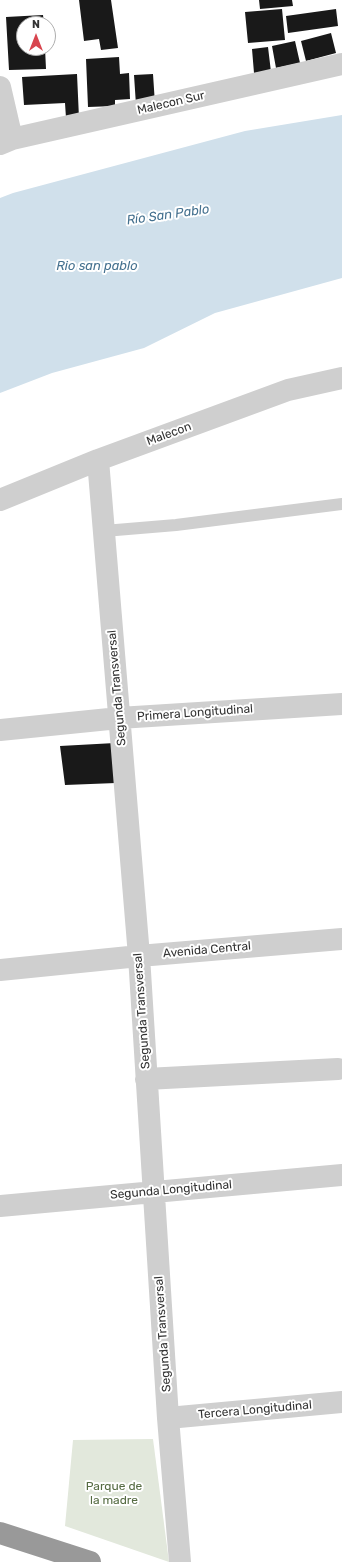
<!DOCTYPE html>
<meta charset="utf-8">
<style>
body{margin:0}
#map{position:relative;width:342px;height:1562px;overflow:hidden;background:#fff;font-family:Rubik,sans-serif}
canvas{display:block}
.north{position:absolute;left:16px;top:16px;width:40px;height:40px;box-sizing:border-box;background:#fff;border:1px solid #adadad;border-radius:50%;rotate:0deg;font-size:11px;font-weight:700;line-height:16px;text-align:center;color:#323232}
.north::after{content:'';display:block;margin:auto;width:14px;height:18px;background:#d8454e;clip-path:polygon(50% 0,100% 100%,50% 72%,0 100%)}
</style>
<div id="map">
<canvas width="342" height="1562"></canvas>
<div class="north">N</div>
</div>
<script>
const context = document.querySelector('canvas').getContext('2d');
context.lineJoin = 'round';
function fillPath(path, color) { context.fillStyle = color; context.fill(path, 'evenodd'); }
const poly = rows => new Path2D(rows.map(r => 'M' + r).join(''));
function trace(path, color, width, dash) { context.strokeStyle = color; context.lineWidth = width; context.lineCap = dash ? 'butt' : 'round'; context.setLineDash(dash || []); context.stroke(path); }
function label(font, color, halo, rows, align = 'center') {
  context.font = font + ' Rubik,sans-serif'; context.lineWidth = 4; context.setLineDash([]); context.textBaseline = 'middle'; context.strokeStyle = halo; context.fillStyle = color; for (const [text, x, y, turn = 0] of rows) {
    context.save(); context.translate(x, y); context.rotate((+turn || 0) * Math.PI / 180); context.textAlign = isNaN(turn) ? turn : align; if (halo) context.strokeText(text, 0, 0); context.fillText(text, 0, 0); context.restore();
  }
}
const green = poly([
 [153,1439,169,1562,65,1526,73,1440]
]);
const water = poly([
 [342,115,342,278,215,313,144,348,52,373,0,393,0,198,13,193,245,131]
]);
const building = poly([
 [79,0,111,0,118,48,101,50,99,39,84,41],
 [259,0,292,0,293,6,260,9],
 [282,9,285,40,248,43,245,12],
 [336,9,338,26,288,33,286,16],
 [43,15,44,24,24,24,24,48,45,48,46,69,9,70,6,17],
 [331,33,336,53,306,61,301,41],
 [295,41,300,63,276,68,272,46],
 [268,47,271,72,254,73,252,49],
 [119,57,120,74,129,73,130,99,115,100,115,106,88,107,86,59],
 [77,74,79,118,66,118,65,103,24,105,22,77],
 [153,74,155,104,136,105,134,75],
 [115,743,116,783,65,785,60,746]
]);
const lane = poly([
 [104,531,176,525,342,504]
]);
const street = poly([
 [0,87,12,139],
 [0,144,12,139,342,64],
 [98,460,139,956,168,1418,180,1562],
 [0,500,98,460,288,390,342,378],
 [0,730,119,718,342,704],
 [0,970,139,956,342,939],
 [146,1079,338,1069],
 [0,1206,342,1175],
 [168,1418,342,1402]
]);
const highway = poly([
 [0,1533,90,1562]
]);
const streetNames = [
 ["Malecon Sur",171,103,-13],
 ["Malecon",169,434,-20],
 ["Segunda Transversal",117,688,-95],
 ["Primera Longitudinal",195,713,-4],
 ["Avenida Central",207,950,-5],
 ["Segunda Transversal",142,1011,-94],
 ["Segunda Longitudinal",171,1190,-5],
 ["Segunda Transversal",163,1334,-94],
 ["Tercera Longitudinal",255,1410,-5]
];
const parkNames = [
 ["Parque de",114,1487],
 ["la madre",114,1501]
];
const waterNames = [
 ["Río San Pablo",168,215,-8],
 ["Rio san pablo",97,266]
];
fillPath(green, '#e2e8dc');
fillPath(water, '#d0e0eb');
fillPath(building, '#191919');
trace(lane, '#cfcfcf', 12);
trace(street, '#cfcfcf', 22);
trace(highway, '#999', 22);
label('12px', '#323232', '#fff', streetNames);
label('12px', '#556b42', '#fff', parkNames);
label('italic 13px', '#45718f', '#fff', waterNames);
</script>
